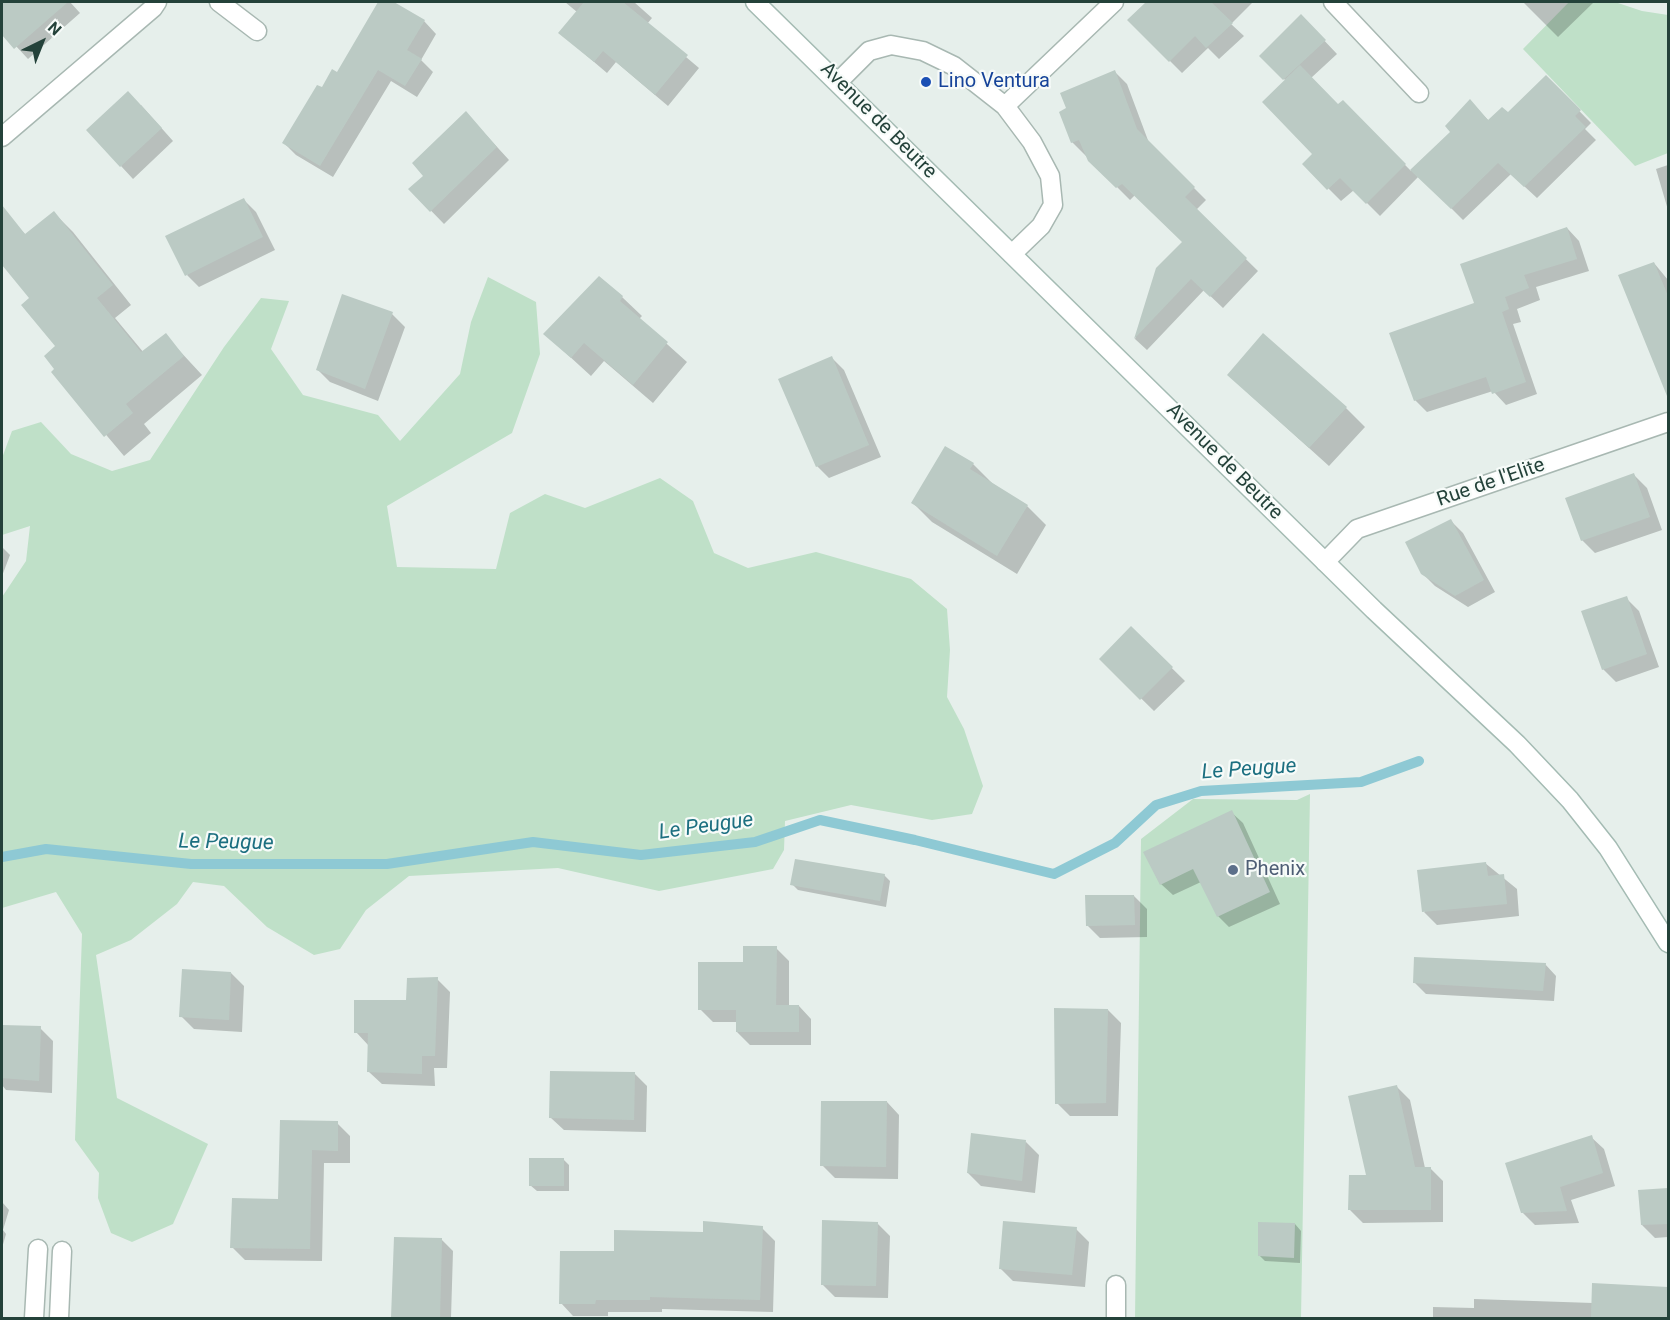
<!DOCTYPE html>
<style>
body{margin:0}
#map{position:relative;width:1670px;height:1320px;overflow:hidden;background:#e6efeb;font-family:Roboto,sans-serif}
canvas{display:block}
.frame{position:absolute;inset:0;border:3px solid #24423a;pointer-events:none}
.north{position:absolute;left:12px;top:12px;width:60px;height:60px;-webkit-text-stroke:4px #f7fbf9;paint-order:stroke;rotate:43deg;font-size:16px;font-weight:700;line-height:24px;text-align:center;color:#24423a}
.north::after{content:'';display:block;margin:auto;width:21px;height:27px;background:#24423a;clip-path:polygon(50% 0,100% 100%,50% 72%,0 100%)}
</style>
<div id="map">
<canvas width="1670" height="1320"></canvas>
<div class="frame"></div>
<div class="north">N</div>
</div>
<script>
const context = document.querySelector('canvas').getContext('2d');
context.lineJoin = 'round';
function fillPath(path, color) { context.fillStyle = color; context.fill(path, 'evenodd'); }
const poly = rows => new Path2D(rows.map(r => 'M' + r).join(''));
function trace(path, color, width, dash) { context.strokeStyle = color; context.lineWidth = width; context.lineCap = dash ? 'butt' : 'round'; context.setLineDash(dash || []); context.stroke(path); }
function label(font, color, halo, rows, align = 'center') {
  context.font = font + ' Roboto,sans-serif'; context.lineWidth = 4.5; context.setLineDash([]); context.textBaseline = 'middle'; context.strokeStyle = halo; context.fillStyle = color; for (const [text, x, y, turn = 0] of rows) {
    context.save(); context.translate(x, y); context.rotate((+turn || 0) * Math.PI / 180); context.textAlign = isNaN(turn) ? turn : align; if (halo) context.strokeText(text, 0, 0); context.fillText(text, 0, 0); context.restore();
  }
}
const green = poly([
 [1569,2,1615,2,1642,11,1668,15,1668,153,1635,166,1523,49],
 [488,277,536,302,540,354,512,433,387,506,397,567,496,569,510,513,545,494,585,508,660,478,693,501,714,553,748,568,816,552,911,579,947,609,950,650,947,697,964,729,983,786,972,814,932,820,851,805,785,821,784,850,773,869,659,891,558,868,409,876,366,910,340,949,314,955,267,927,224,886,193,882,177,904,131,940,96,955,117,1098,208,1144,173,1224,132,1242,111,1233,98,1198,99,1173,75,1140,82,934,56,892,2,908,2,597,26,561,30,526,2,535,2,458,12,431,41,422,71,454,112,471,150,460,224,347,261,298,289,301,271,349,303,395,378,415,400,441,460,374,471,322],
 [1310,794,1301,1318,1135,1318,1141,839,1193,799,1297,800]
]);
const shadow = poly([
 [2,2,70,2,80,13,28,59,2,31],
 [380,2,392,2,424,21,436,34,421,60,433,72,417,97,391,81,333,177,296,155,284,143,337,74],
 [565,2,634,2,652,18,647,24,699,68,668,106,616,62,607,73,560,33,577,12],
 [1148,2,1253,2,1231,24,1244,36,1219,59,1208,48,1182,73,1129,20],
 [1523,2,1594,2,1558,37],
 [1301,16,1337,54,1311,78,1338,106,1343,102,1411,171,1452,132,1470,101,1489,121,1508,114,1546,77,1591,123,1585,129,1596,140,1537,198,1511,174,1463,220,1419,176,1380,216,1354,190,1341,201,1304,164,1314,154,1286,81,1261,56],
 [1115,72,1127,84,1149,143,1206,200,1196,210,1258,271,1223,308,1204,290,1147,350,1135,339,1157,269,1184,243,1135,195,1130,200,1072,142],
 [141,105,173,141,133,179,121,166],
 [466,113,509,160,444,224,410,189,425,176],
 [1668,165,1668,210,1656,169],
 [244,200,256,212,275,250,199,287,187,275],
 [54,213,73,232,131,305,115,318,144,353,165,335,202,375,144,424,151,433,124,456,53,372,55,369,57,347,31,298,2,262,2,233,14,223,26,235],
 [1567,228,1579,241,1589,271,1536,287,1540,300,1517,309,1521,322,1513,324,1537,394,1506,405,1493,391,1427,412,1415,400,1476,304],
 [1654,263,1668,280,1668,366,1665,367],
 [622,297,642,316,639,319,687,362,653,403,604,361,591,376,545,334],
 [392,314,405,327,378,401,330,382,317,369],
 [832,358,844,370,881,457,829,478,817,466],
 [1249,394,1346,408,1365,427,1329,466],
 [946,448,973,464,993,484,1027,506,1046,525,1017,574,932,522,913,503],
 [1634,475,1647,488,1662,530,1595,553,1582,540],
 [1451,521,1463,533,1495,592,1468,607,1435,586,1423,574],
 [2,547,10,555,2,576],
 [1626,598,1639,611,1659,667,1616,682,1603,669],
 [1131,628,1185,681,1154,711,1101,659],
 [1231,812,1243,823,1280,904,1229,927,1218,916,1201,882,1173,895,1161,884],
 [1485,863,1517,889,1519,916,1437,925,1424,912],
 [884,875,890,881,886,907,798,890,792,884],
 [1134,896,1147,909,1147,937,1100,938,1087,925],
 [776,948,789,961,789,1006,799,1006,811,1019,811,1045,750,1045,737,1032,737,1022,713,1022,700,1009,744,963],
 [1545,964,1556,976,1554,1001,1426,994,1415,983],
 [231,973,244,986,242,1032,194,1029,181,1016],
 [437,979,450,992,447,1068,434,1068,435,1086,382,1084,369,1072,369,1046,356,1032,408,1001],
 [1108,1010,1121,1023,1118,1116,1070,1116,1057,1103],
 [2,1026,40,1028,53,1041,52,1093,6,1090,2,1085],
 [634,1073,647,1086,646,1132,564,1130,551,1118],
 [1397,1087,1410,1100,1425,1168,1430,1168,1443,1181,1443,1222,1363,1223,1350,1210,1367,1177],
 [887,1102,899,1115,898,1179,835,1178,822,1165],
 [282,1121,337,1123,350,1136,350,1163,324,1163,322,1261,245,1260,232,1247,280,1200],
 [1591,1137,1604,1149,1615,1186,1571,1200,1579,1223,1535,1225,1522,1212],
 [1026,1142,1039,1155,1035,1193,981,1186,968,1173],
 [563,1159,569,1165,569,1191,537,1191,530,1185],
 [1668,1190,1668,1237,1655,1238,1642,1225,1639,1191],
 [2,1202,9,1210,3,1230,6,1234,2,1248],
 [877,1223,890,1236,888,1298,835,1297,822,1284],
 [1295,1224,1301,1231,1300,1263,1265,1261,1259,1255],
 [762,1228,775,1241,773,1312,662,1309,662,1312,608,1312,608,1316,573,1316,561,1303,616,1252,704,1234],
 [1076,1229,1089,1242,1085,1287,1013,1281,1000,1268],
 [396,1239,441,1239,453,1251,451,1318,393,1318],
 [1594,1285,1668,1288,1668,1318,1433,1318,1433,1307,1474,1308,1474,1299,1593,1303]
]);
const stream = poly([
 [2,857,46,849,191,864,387,864,533,842,641,855,755,842,820,820,915,840,1054,874,1115,843,1156,805,1201,791,1361,782,1419,761]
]);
const building = poly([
 [2,2,68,2,14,49,2,35],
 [378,2,394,2,425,20,407,50,422,59,405,86,378,70,320,166,282,143,317,85,322,87,332,69,337,72],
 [584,2,623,2,688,55,655,95,603,51,594,62,558,33],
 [1146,2,1211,2,1233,23,1206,48,1195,36,1169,62,1127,20],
 [1301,14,1326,40,1283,80,1259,56],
 [1300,65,1338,104,1343,100,1406,164,1366,204,1340,178,1327,190,1302,164,1312,154,1262,102],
 [1115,70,1137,129,1195,187,1185,197,1247,258,1210,297,1191,279,1134,339,1156,268,1182,242,1122,184,1116,188,1088,161,1079,140,1071,143,1059,112,1066,108,1060,93],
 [1546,75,1581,110,1575,116,1586,127,1524,187,1498,163,1451,209,1410,170,1450,132,1445,126,1470,99,1488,120,1502,107,1508,112],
 [128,91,162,128,120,167,86,130],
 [466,111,497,147,430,212,408,189,423,176,412,163],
 [244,198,263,237,185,276,165,236],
 [2,205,25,234,54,211,113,285,97,298,141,352,166,333,184,356,126,404,133,413,104,437,51,372,54,369,44,356,55,346,21,305,29,298,2,265],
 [1567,227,1577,259,1524,275,1529,288,1505,297,1509,309,1502,312,1526,382,1492,394,1486,377,1414,401,1389,333,1474,303,1460,264],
 [1654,262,1668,296,1667,396,1618,275],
 [599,276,623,296,620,301,668,342,633,385,584,343,571,358,543,334],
 [342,294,393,312,365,389,316,370],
 [1263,333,1347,407,1309,448,1227,375],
 [832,356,869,445,816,467,778,379],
 [945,446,974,463,970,469,1028,505,997,556,911,503],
 [1634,473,1650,517,1581,541,1565,498],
 [1451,519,1484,580,1455,596,1421,574,1405,542],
 [1627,596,1647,654,1602,670,1581,611],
 [1131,626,1173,667,1140,700,1099,659],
 [1232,810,1270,892,1217,917,1193,869,1160,885,1143,852],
 [795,859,885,874,880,901,790,885],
 [1486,862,1488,876,1504,874,1507,904,1422,912,1417,870],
 [1085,895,1134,895,1135,925,1086,926],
 [743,946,777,946,776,1005,799,1005,799,1032,736,1032,736,1010,698,1010,698,962,743,962],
 [1414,957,1546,963,1543,991,1413,983],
 [182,969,231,972,229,1020,179,1017],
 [438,977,435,1056,422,1056,422,1074,367,1072,368,1033,354,1033,354,1000,406,1000,407,978],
 [1054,1008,1108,1009,1106,1103,1055,1104],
 [2,1025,41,1026,39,1081,2,1078],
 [550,1071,635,1072,634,1120,549,1118],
 [1397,1085,1415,1167,1431,1167,1431,1210,1348,1210,1349,1175,1366,1175,1348,1096],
 [821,1101,887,1101,886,1167,820,1166],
 [280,1120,338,1121,338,1151,312,1150,310,1249,230,1248,232,1198,278,1199],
 [971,1133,1026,1140,1022,1181,967,1173],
 [1592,1135,1603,1173,1560,1187,1567,1211,1521,1213,1505,1163],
 [529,1158,564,1158,564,1186,529,1186],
 [1668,1188,1668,1224,1641,1225,1638,1190],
 [822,1220,878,1222,876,1286,821,1285],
 [703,1221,763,1226,760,1300,650,1297,650,1300,596,1300,595,1304,559,1304,560,1251,614,1251,614,1230,703,1232],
 [1003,1221,1077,1227,1072,1275,999,1269],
 [1258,1222,1295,1223,1294,1258,1258,1256],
 [394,1237,442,1238,440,1318,391,1318],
 [1592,1283,1668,1287,1668,1318,1591,1318]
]);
const lane = poly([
 [34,1318,38,1249],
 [59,1318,62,1251]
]);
const street = poly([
 [219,2,257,31],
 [1333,2,1419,93],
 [838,82,869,51,891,45,923,51,954,66,1005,106,1032,142,1050,176,1053,205,1041,226,1012,254],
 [1005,106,1114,2],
 [2,137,153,8,157,2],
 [1325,562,1357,529,1668,422],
 [1116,1318,1116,1285]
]);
const secondary = poly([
 [755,2,1374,610,1517,744,1570,800,1608,848,1668,943]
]);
const markers = [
 [926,82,6,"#1a4fb4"],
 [1233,870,6,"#5c6f8a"]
];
const transitNames = [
 ["Lino Ventura",938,82]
];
const streetNames = [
 ["Avenue de Beutre",878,121,45],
 ["Avenue de Beutre",1224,462,45],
 ["Rue de l'Elite",1491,483,-19]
];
const serviceNames = [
 ["Phenix",1245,870]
];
const waterNames = [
 ["Le Peugue",1249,770,-4],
 ["Le Peugue",706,827,-8],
 ["Le Peugue",226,843,1]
];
fillPath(green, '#bfe0c8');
fillPath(shadow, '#0003');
trace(stream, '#8ec9d4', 10);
fillPath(building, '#bbcac4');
trace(lane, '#a8b8b2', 21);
trace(street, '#a8b8b2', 21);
trace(secondary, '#a4bbb3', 21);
trace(lane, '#fff', 18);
trace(street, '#fff', 18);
trace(secondary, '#fff', 18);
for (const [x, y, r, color] of markers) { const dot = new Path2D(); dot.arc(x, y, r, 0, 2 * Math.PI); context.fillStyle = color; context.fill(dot); trace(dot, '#f7fbf9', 2); }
label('20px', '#164399', '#f7fbf9', transitNames, 'left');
label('20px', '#24423a', '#f7fbf9', streetNames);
label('20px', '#4e5e75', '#f7fbf9', serviceNames, 'left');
label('italic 21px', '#1c6f80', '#f7fbf9', waterNames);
</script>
